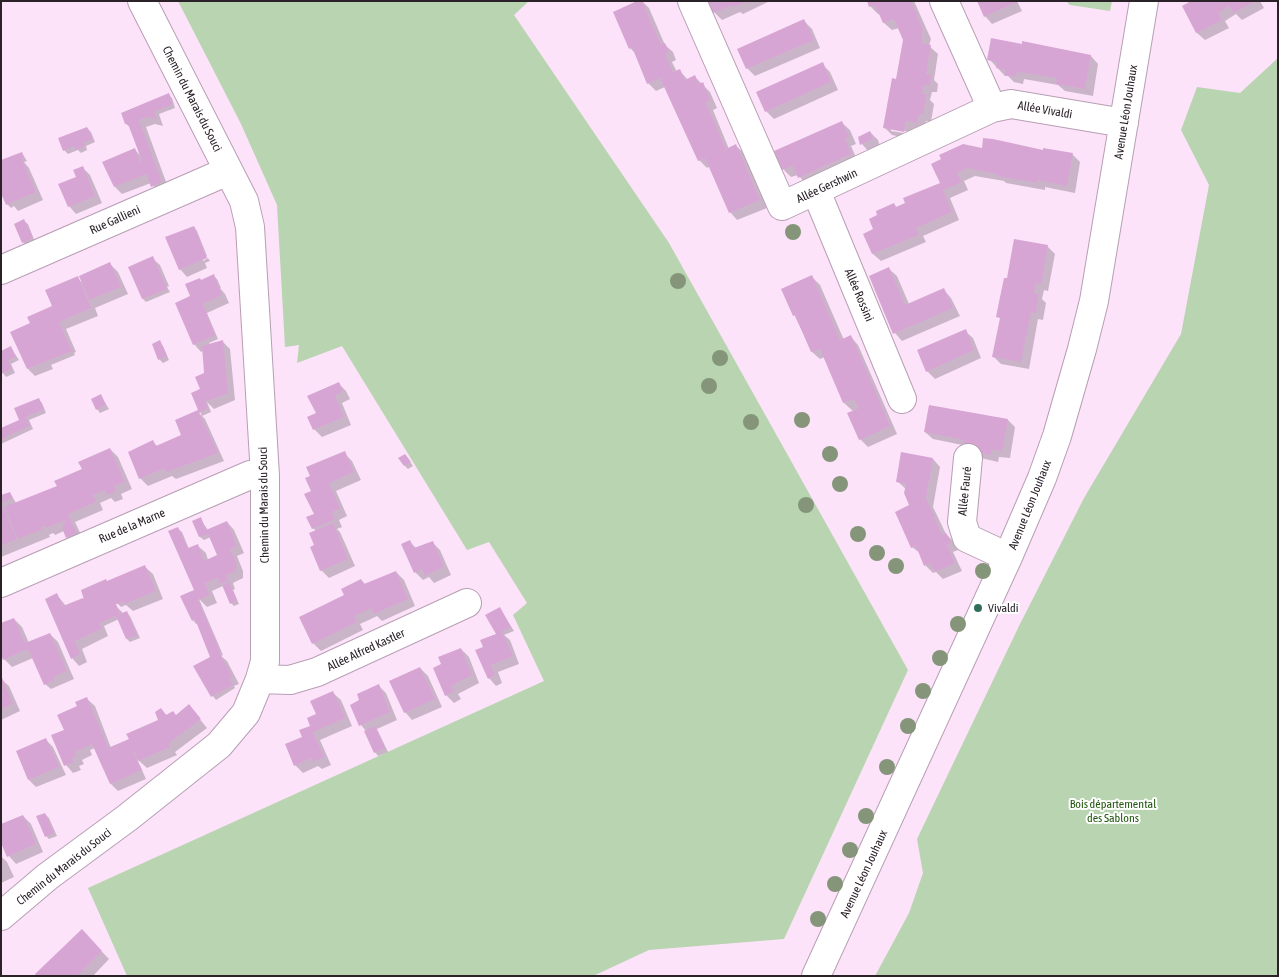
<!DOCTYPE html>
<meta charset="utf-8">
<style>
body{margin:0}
#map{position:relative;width:1279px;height:977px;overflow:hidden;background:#fde3fa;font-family:"Asap Condensed",sans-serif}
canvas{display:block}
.frame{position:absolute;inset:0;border:2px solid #2a2129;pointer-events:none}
</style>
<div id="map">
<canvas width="1279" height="977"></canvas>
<div class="frame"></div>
</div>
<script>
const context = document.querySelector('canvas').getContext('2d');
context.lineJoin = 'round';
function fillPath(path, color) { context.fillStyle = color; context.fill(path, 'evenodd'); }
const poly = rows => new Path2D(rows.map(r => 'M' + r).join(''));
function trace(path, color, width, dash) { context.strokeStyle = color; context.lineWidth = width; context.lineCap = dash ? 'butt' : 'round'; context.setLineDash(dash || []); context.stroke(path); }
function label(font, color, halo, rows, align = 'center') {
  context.font = font + ' "Asap Condensed",sans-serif'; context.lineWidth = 4; context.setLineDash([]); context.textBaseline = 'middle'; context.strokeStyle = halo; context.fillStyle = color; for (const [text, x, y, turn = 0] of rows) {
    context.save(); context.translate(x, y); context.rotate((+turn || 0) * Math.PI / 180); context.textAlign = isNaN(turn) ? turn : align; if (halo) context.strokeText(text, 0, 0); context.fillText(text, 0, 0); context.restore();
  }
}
const green = poly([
 [178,1,529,1,514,15,669,243,908,670,784,939,649,950,593,976,127,976,88,888,544,681,513,615,527,603,489,542,467,550,342,346,297,363,299,345,285,347,277,205,241,124],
 [1066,1,1112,1,1110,11,1070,5],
 [1278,58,1278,976,875,976,909,913,923,873,917,839,1019,626,1084,498,1181,334,1209,185,1181,130,1197,87,1240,93]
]);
const shadow = poly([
 [642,1,649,8,665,45,673,52,676,60,672,62,677,72,680,71,688,80,695,77,710,92,717,108,713,110,729,149,736,146,744,153,767,208,737,220,730,212,710,166,707,168,699,160,665,87,656,91,648,83,636,54,630,48],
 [710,1,770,1,743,14,740,12,722,20,714,12],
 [868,1,914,1,931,39,929,46,938,54,934,80,938,84,937,92,932,92,930,100,934,104,931,122,926,121,924,130,913,128,911,139,892,135,884,127,897,80,904,40,899,28,892,30,884,23,880,14,878,14,871,7],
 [891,128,910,132,910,134,891,131],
 [978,1,1017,1,1022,11,992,24,985,16],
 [1194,1,1260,1,1264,8,1242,20,1236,14,1225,21,1229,28,1205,40,1197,33,1184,7],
 [804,21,812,29,820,48,755,76,747,68,739,49],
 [1091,56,1098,64,1093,96,1065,91,1058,85,1024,79,1023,84,1014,82,1008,76,1005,76,989,59],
 [822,64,830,72,838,90,774,119,766,111],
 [169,95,172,98,175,108,159,114,163,126,155,124,146,127,169,190,160,194,151,183,122,194,115,187,134,149,142,157,131,128,126,124],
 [842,123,850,130,856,144,851,146,858,162,807,185,798,175,791,177,784,170,776,152],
 [87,128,91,132,95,142,86,146,87,150,81,153,78,150,68,154,64,150],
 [870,132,878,140,880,146,869,152,862,144],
 [983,149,1044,151,1072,154,1080,162,1075,193,1045,187,1045,190,1006,183,1004,181,975,176,964,181,968,190,950,198,959,220,923,236,926,242,881,261,873,254,865,234,875,230,897,208,941,184],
 [22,153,27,161,24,162,29,168,43,200,18,211,14,206,11,208,7,204,4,196,1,197,1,161],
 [82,167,90,175,102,203,76,214,69,206],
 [24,221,28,224,35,242,27,246,23,242],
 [194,227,197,231,207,256,203,258,203,261,208,258,210,261,205,263,207,268,187,277,180,269],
 [1047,246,1055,254,1048,291,1044,290,1042,299,1046,303,1043,320,1038,319,1029,369,1001,364,994,357,1001,319,998,316],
 [152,258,160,265,169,286,167,287,170,292,146,302,143,299,130,267],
 [110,264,118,272,128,294,95,308,98,316,66,329,76,352,74,353,75,355,51,365,53,369,35,376,28,369,31,324,54,307,77,278,83,283],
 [889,269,897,276,909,304,944,290,951,298,960,316,902,341,895,333,870,277],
 [213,276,217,279,221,288,220,288,225,294,229,303,207,313,218,339,209,343,210,345,223,342,230,349,235,400,214,409,207,402,211,412,202,416,192,393,201,389,205,373,203,351,201,352,194,344,191,297,202,281],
 [812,277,820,285,844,340,851,337,858,345,897,434,868,447,860,439,854,412,844,403,825,357,820,359,812,352,782,289],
 [965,331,973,338,981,358,935,379,927,371],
 [159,342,163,346,169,360,163,363,159,359],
 [11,348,19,360,11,364,15,373,6,377,3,373],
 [338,383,346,391,350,399,342,403,351,425,322,437,314,429,309,418,317,414],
 [101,396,109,409,100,413,97,409],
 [38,399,42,403,46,413,29,420,33,429,1,444,1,429,20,421],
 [197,411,205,419,224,461,176,479,172,476,148,486,140,478,129,453,153,442,158,447,183,436],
 [1008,420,1015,427,1010,458,999,457,998,462,981,458,967,446,933,439,925,432],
 [110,449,118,457,132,489,121,494,123,499,115,502,111,498,100,503,103,510,75,522,84,541,74,545,67,537,64,531,55,535,53,533,49,535,50,537,1,557,1,497,10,493,16,503,58,487],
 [344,453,352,461,361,480,336,491,347,516,339,520,342,527,337,529,340,532,355,566,329,578,321,570,315,546,316,531,313,528,315,514,312,492],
 [405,455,413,466,408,469,405,466],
 [933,459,940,467,933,507,946,534,954,542,958,550,953,552,962,571,943,579,936,572,933,573,925,565,921,554,912,547,910,506,906,489,897,481],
 [200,519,208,530,227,522,234,530,244,553,237,556,243,571,243,578,233,583,235,589,233,590,239,604,234,606,231,603,223,586,212,591,217,603,207,607,199,599,223,655,221,656,227,661,239,684,234,686,235,688,216,700,209,691,211,657,198,623,196,624,193,620,182,596,198,596,178,529,182,532,189,549,198,546,206,553,208,560,219,556,211,537,204,540,200,537,193,522],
 [410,542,417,549,432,542,440,550,451,575,434,583,429,577,423,580,415,572],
 [145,567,153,574,163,599,133,611,126,605,121,607,115,601,115,605,124,614,126,612,130,616,140,638,130,642,127,639,119,619,104,626,108,636,82,649,87,662,79,666,72,658,57,595,66,606,86,598,107,582],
 [396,572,404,580,415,606,382,621,377,616,371,619,360,624,363,630,321,651,313,643,346,596,361,580,366,585],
 [500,609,514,631,504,635,510,640,519,664,498,672,502,683,496,686,489,678,485,647,498,634],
 [14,619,22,627,29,643,50,634,58,642,74,679,51,689,45,684,33,658,12,667,4,659],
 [461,649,469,657,479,683,458,694,461,699,454,703,446,695,443,665],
 [420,668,428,676,442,707,412,720,405,712],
 [1,679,9,686,20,711,1,720],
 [379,686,386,693,397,720,377,729,388,752,378,756,375,752,366,731,361,725],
 [333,693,341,700,352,726,320,740,331,765,322,769,318,766,303,773,295,765,304,737],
 [87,699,95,706,111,748,130,739,160,721,161,709,167,716,176,716,189,706,207,728,175,752,177,755,147,768,137,759,146,779,118,791,111,784,95,748,90,750,92,755,82,760,84,764,79,766,81,770,73,773,66,765,53,736,65,731,78,707],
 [45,739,53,747,66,775,36,787,29,780],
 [45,814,49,818,57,836,49,839,46,836],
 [23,816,31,824,43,852,16,864,9,856],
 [1,856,7,862,14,877,1,883],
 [82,931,109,959,93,976,38,976]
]);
const building = poly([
 [637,1,642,1,661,45,665,43,669,52,665,54,673,72,680,69,685,80,695,75,699,84,703,82,710,100,706,103,726,149,736,144,760,200,729,213,705,158,698,161,660,78,647,84,632,47,629,49,613,12],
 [708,1,747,1,734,7,732,5,713,13],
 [867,1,911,1,923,30,921,43,931,45,926,74,931,75,930,85,924,85,922,94,927,95,923,114,919,114,917,123,906,121,904,132,883,128,892,78,896,79,903,40,894,19,883,23,875,5,869,7],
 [977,1,1014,1,1015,3,984,17],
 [1191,1,1256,1,1233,13,1229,6,1218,13,1222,20,1196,33,1182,6],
 [804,19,814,40,746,69,737,49],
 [991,38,1022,44,1022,41,1091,55,1085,89,1056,84,1057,78,1017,72,1015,77,1005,75,1006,70,996,68,997,62,987,60],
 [823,62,831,82,765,112,756,92],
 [169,93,173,104,154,112,157,119,147,117,139,120,162,182,151,187,146,174,114,187,102,162,135,148,140,162,142,161,128,124,125,124,121,113],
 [842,121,849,136,845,138,851,154,798,178,793,166,782,170,774,151],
 [87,127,93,139,83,143,85,146,76,150,74,146,63,151,58,138],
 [870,131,873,139,860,145,858,137],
 [983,138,993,139,1043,150,1043,148,1073,153,1067,186,1037,180,1037,183,997,176,997,174,967,168,957,173,962,182,943,190,952,212,916,228,919,235,872,254,863,234,873,229,869,219,877,215,876,211,894,203,896,207,905,203,903,198,940,183,931,164,941,159,939,155,963,144,982,148],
 [22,152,24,157,22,159,36,192,6,205,1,193,1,160],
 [83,166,95,196,68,207,58,184,76,177,73,170],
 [24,219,33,238,22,243,14,224],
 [194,226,207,258,179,270,165,237],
 [1014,239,1048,245,1041,284,1036,283,1034,293,1039,294,1036,313,1031,312,1021,362,992,357,1000,318,996,317,1000,297,1004,278,1007,278],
 [153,256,167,289,142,299,128,267],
 [110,262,121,287,89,300,79,276],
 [889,267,905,305,944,288,953,308,893,334,869,276],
 [214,274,222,295,203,304,215,335,193,345,175,303,190,296,185,284,200,278,201,280],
 [812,275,840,340,851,335,890,426,862,439,859,440,847,413,859,408,854,399,843,403,820,349,811,352,795,315,793,316,781,289],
 [78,276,91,308,59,322,72,351,27,369,10,332,30,323,27,317,52,306,45,290],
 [966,329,974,350,926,372,917,350],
 [160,340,167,356,158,360,152,344],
 [223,340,228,393,205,402,208,408,199,413,218,453,167,472,165,468,139,479,128,452,153,440,156,446,181,435,175,420,198,410,191,393,200,389,195,377,204,373,202,346],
 [11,346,16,357,8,360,12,369,1,374,1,351],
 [339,382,343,391,335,396,344,417,313,430,307,417,316,413,307,396],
 [101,394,106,405,96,410,91,399],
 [39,398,44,409,26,417,30,426,5,437,6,438,1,440,1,428,19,420,14,408],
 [929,405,1008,419,1002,451,992,450,991,455,972,451,973,446,963,444,964,440,924,432],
 [110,448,125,482,114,486,116,491,107,495,104,490,93,495,96,502,68,514,77,533,66,538,62,528,66,520,46,528,45,526,42,527,43,529,18,539,4,507,57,486,54,481,82,469,78,462],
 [345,451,354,472,329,483,340,508,332,512,335,519,312,529,306,517,314,514,304,494,311,491,305,478,310,476,306,467],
 [901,452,933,458,926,498,942,535,946,533,951,542,947,545,955,563,935,572,930,563,924,566,916,546,911,548,895,512,909,505,904,493,906,484,896,482],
 [405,454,411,462,404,466,398,458],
 [10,492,13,498,1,503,17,539,1,546,1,495],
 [201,517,206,530,227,521,237,546,230,549,236,562,236,571,226,575,228,581,220,584,217,578,205,583,210,595,198,600,220,651,219,652,232,676,229,678,233,685,211,697,193,666,210,657,195,619,192,621,180,596,194,590,168,531,178,527,188,548,198,544,204,561,217,555,208,534,199,537,192,521],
 [333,523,348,559,320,571,310,547,314,545,309,533],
 [410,540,414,548,433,541,444,567,425,576,422,569,414,573,401,544],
 [145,565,156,591,124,604,123,602,116,604,120,614,127,611,137,635,126,639,116,616,99,623,102,629,75,641,80,654,71,659,45,599,57,593,63,606,83,598,85,603,81,590,106,579,107,581],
 [396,571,408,599,374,614,371,608,363,612,354,616,357,622,312,644,299,617,344,595,341,589,361,579,364,584],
 [229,582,237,600,230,604,222,585],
 [500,607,511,627,502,631,513,656,491,665,495,675,488,679,475,650,483,647,480,640,496,634,485,615],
 [14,618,25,643,50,633,67,671,53,677,55,680,44,685,28,649,3,660,1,655,1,623],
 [461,648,472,675,451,686,454,691,445,696,433,668,441,664,438,657],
 [420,667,435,699,404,713,389,681],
 [1,675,13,704,1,709],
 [379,684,390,712,359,726,350,705,359,700,357,694],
 [333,691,345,718,313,732,324,757,313,762,311,758,294,766,285,744,302,737,299,730,310,726,307,718,316,714,310,701],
 [87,697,108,748,129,739,126,734,158,720,155,712,161,708,166,715,173,711,176,715,189,704,201,719,168,744,170,747,138,761,134,751,133,752,142,770,110,784,92,744,75,752,77,756,72,758,74,762,64,766,51,735,64,730,57,715,77,706,75,702],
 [375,726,385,748,374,753,364,731],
 [46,738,59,767,28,780,16,751],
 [45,813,54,833,45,837,36,816],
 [23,815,36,844,7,857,1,843,1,824],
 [82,929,102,951,77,976,36,976,35,974]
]);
const minor = poly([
 [692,1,782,206,992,108],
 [944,1,992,108,1011,104,1124,123],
 [816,191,902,399],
 [1,270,228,171],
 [968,458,962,522,967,538,1008,557],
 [1,583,250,475,265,476],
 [260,679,290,680,317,672,467,603],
 [1,916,47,877,127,818,219,745,246,713,260,679,265,661,265,476,250,227,244,201,142,1],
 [816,976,1008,557,1042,478,1057,436,1082,349,1094,301,1144,1]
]);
const trees = [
 [793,232],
 [678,281],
 [720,358],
 [709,386],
 [802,420],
 [751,422],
 [830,454],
 [840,484],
 [806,505],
 [858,534],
 [877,553],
 [896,566],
 [983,571],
 [958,624],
 [940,658],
 [923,691],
 [908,726],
 [887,767],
 [866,816],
 [850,850],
 [835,884],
 [818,919]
];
const markers = [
 [978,608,5,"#306d5a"]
];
const streetNames = [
 ["Chemin du Marais du Souci",192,99,63],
 ["Allée Vivaldi",1045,110,10],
 ["Avenue Léon Jouhaux",1126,112,-81],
 ["Allée Gershwin",827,186,-25],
 ["Rue Gallieni",115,220,-24],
 ["Allée Rossini",859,295,67],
 ["Allée Fauré",965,491,-84],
 ["Chemin du Marais du Souci",264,505,-91],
 ["Avenue Léon Jouhaux",1030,505,-68],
 ["Rue de la Marne",132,526,-23],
 ["Allée Alfred Kastler",366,650,-25],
 ["Chemin du Marais du Souci",64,867,-38],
 ["Avenue Léon Jouhaux",864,874,-65]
];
const poiNames = [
 ["Vivaldi",988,608]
];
const parkNames = [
 ["Bois départemental",1113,804],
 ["des Sablons",1113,818]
];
fillPath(green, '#b8d4b0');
fillPath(shadow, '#0003');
fillPath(building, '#d7a5d3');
trace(minor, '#b79fb4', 30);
trace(minor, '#fff', 28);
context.fillStyle = '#849579';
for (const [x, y] of trees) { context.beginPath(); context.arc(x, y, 8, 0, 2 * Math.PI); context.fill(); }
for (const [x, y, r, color] of markers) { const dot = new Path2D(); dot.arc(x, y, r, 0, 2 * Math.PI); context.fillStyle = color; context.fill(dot); trace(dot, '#fff', 2); }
label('12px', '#2a2129', '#fff', streetNames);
label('12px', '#2a2129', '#fff', poiNames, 'left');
label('12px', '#21560f', '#fff', parkNames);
</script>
